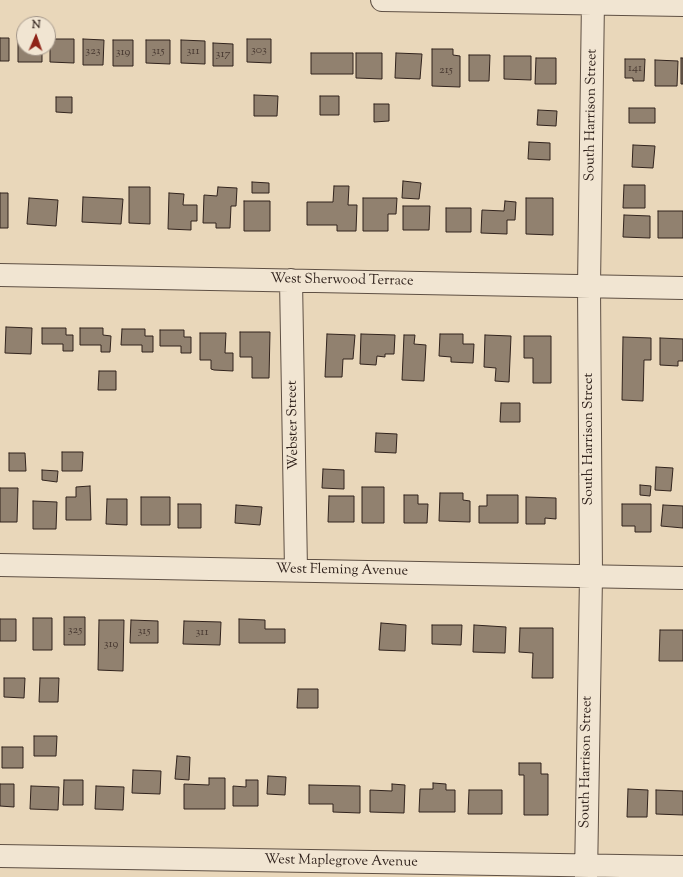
<!DOCTYPE html>
<style>
body{margin:0}
#map{position:relative;width:683px;height:877px;overflow:hidden;background:#e9d7ba;font-family:"Sorts Mill Goudy",serif}
canvas{display:block}
.north{position:absolute;left:16px;top:16px;width:40px;height:40px;box-sizing:border-box;background:#f1e5d2;border:1px solid #a4978a;border-radius:50%;rotate:2deg;font-size:11px;font-weight:700;line-height:16px;text-align:center;color:#31231d}
.north::after{content:'';display:block;margin:auto;width:14px;height:18px;background:#8f2418;clip-path:polygon(50% 0,100% 100%,50% 72%,0 100%)}
</style>
<div id="map">
<canvas width="683" height="877"></canvas>
<div class="north">N</div>
</div>
<script>
const context = document.querySelector('canvas').getContext('2d');
context.lineJoin = 'round';
function fillPath(path, color) { context.fillStyle = color; context.fill(path, 'evenodd'); }
const poly = rows => new Path2D(rows.map(r => 'M' + r).join(''));
function trace(path, color, width, dash) { context.strokeStyle = color; context.lineWidth = width; context.lineCap = dash ? 'butt' : 'round'; context.setLineDash(dash || []); context.stroke(path); }
function label(font, color, halo, rows, align = 'center') {
  context.font = font + ' "Sorts Mill Goudy",serif'; context.lineWidth = 3; context.setLineDash([]); context.textBaseline = 'middle'; context.strokeStyle = halo; context.fillStyle = color; for (const [text, x, y, turn = 0] of rows) {
    context.save(); context.translate(x, y); context.rotate((+turn || 0) * Math.PI / 180); context.textAlign = isNaN(turn) ? turn : align; if (halo) context.strokeText(text, 0, 0); context.fillText(text, 0, 0); context.restore();
  }
}
const building = poly([
 [0,38,9,38,9,61,0,61,0,38],
 [18,38,24,38,24,48,42,48,42,62,18,62,18,38],
 [50,39,74,39,74,63,50,62,50,39],
 [83,39,104,40,103,65,83,65,83,39],
 [247,39,271,39,271,63,247,62,247,39],
 [113,40,133,40,133,66,113,66,113,40],
 [146,40,170,40,170,64,146,63,146,40],
 [181,40,205,41,205,64,181,63,181,40],
 [213,43,233,44,233,66,213,66,213,43],
 [432,49,453,49,453,55,460,56,460,87,432,86,432,49],
 [311,53,353,53,353,74,311,74,311,53],
 [356,53,382,53,382,79,356,78,356,53],
 [396,53,422,54,420,79,395,78,396,53],
 [469,55,490,55,489,81,469,81,469,55],
 [504,56,531,56,531,80,504,79,504,56],
 [536,58,556,58,556,84,535,84,536,58],
 [681,58,683,58,683,84,681,84,681,58],
 [625,59,645,59,644,81,633,81,633,78,625,78,625,59],
 [655,60,678,61,677,86,655,86,655,60],
 [254,95,278,96,277,116,254,116,254,95],
 [320,96,339,96,339,115,320,115,320,96],
 [56,97,72,97,72,113,56,112,56,97],
 [374,104,389,104,389,121,374,122,374,104],
 [629,108,655,108,655,123,629,123,629,108],
 [538,110,557,111,556,126,537,125,538,110],
 [529,142,550,143,550,160,528,159,529,142],
 [633,145,655,146,653,168,632,167,633,145],
 [403,181,421,183,419,199,402,198,403,181],
 [252,182,269,183,269,193,252,193,252,182],
 [624,185,645,185,645,208,623,208,624,185],
 [334,186,349,186,348,205,357,205,356,231,337,231,337,225,307,225,307,202,333,202,334,186],
 [129,187,150,187,150,224,129,223,129,187],
 [218,187,237,188,236,206,231,206,230,228,216,228,216,223,203,223,204,195,217,196,218,187],
 [0,193,8,193,8,228,0,228,0,193],
 [169,193,184,194,183,205,197,205,197,221,191,221,191,230,168,229,169,193],
 [83,197,123,199,121,224,82,222,83,197],
 [29,198,58,200,56,226,27,224,29,198],
 [363,198,397,198,396,214,388,214,388,231,363,231,363,198],
 [526,198,553,198,553,235,526,234,526,198],
 [244,201,270,201,270,231,244,231,244,201],
 [505,201,516,202,515,220,507,220,507,234,481,233,482,210,504,211,505,201],
 [403,206,430,206,429,230,403,230,403,206],
 [446,208,471,208,471,232,446,232,446,208],
 [658,211,683,211,683,238,658,238,658,211],
 [624,215,650,216,650,238,623,237,624,215],
 [6,327,32,328,31,354,5,353,6,327],
 [42,328,66,328,66,335,73,335,73,351,63,351,63,344,42,344,42,328],
 [80,328,103,328,103,335,111,336,110,352,101,352,101,345,80,345,80,328],
 [122,329,145,329,145,336,153,336,153,352,142,352,142,345,121,345,122,329],
 [160,330,184,330,184,337,191,337,191,353,181,353,181,346,160,346,160,330],
 [240,332,270,332,269,378,252,378,252,357,240,357,240,332],
 [200,333,226,333,225,353,233,353,233,371,214,370,211,369,211,360,200,360,200,333],
 [327,334,355,335,353,359,343,359,342,377,325,377,327,334],
 [361,334,395,335,394,354,385,354,385,357,377,356,376,365,360,364,361,334],
 [440,334,463,334,463,344,474,344,473,363,451,362,451,357,439,356,440,334],
 [404,335,415,335,414,344,426,345,424,381,402,380,404,335],
 [485,335,511,336,509,382,495,381,496,368,484,367,485,335],
 [524,336,551,336,551,383,533,383,533,358,524,358,524,336],
 [623,337,651,338,651,360,644,360,643,401,622,400,623,337],
 [660,338,683,339,683,361,678,361,678,366,660,365,660,338],
 [99,371,116,371,116,390,98,390,99,371],
 [501,403,520,403,520,422,500,422,501,403],
 [376,433,397,434,396,453,375,452,376,433],
 [62,452,83,452,82,471,62,471,62,452],
 [9,453,25,453,26,471,9,471,9,453],
 [656,467,673,468,671,491,655,490,656,467],
 [323,469,344,470,344,489,322,488,323,469],
 [42,470,58,471,57,482,42,480,42,470],
 [640,485,651,486,650,496,640,495,640,485],
 [90,486,91,520,66,520,66,497,76,497,76,487,90,486],
 [362,487,384,487,384,523,362,523,362,487],
 [0,488,18,488,17,522,0,522,0,488],
 [440,493,463,493,463,500,470,501,470,522,439,521,440,493],
 [404,495,418,495,418,504,428,504,427,523,404,523,404,495],
 [487,495,518,495,518,523,479,523,479,506,487,506,487,495],
 [329,496,354,496,354,522,328,522,329,496],
 [141,497,170,497,170,525,141,525,141,497],
 [526,497,556,498,556,519,545,518,545,524,526,524,526,497],
 [107,499,127,499,127,525,106,524,107,499],
 [33,501,57,502,56,529,33,529,33,501],
 [178,504,201,504,201,528,178,528,178,504],
 [622,504,651,504,651,532,635,532,635,526,622,526,622,504],
 [236,505,262,507,260,525,235,523,236,505],
 [663,505,683,506,683,528,661,526,663,505],
 [64,617,85,617,85,645,64,645,64,617],
 [33,618,52,618,52,650,33,650,33,618],
 [0,619,16,619,16,641,0,641,0,619],
 [239,619,265,620,265,629,285,629,285,643,239,643,239,619],
 [99,620,124,620,123,671,98,670,99,620],
 [131,620,158,621,158,643,130,643,131,620],
 [184,621,221,622,220,645,183,644,184,621],
 [381,623,406,625,405,651,379,650,381,623],
 [432,625,462,625,461,645,432,644,432,625],
 [474,625,506,627,505,653,473,652,474,625],
 [520,628,553,628,553,678,532,678,533,653,519,652,520,628],
 [660,630,683,630,683,661,659,661,660,630],
 [4,678,25,678,24,698,4,697,4,678],
 [40,678,59,678,58,702,39,702,40,678],
 [298,689,318,689,318,708,297,708,298,689],
 [34,736,57,736,56,756,34,756,34,736],
 [2,747,23,747,23,768,2,768,2,747],
 [177,756,190,757,189,780,175,779,177,756],
 [519,763,541,763,541,774,548,774,548,815,524,815,524,775,519,775,519,763],
 [133,770,161,771,160,794,132,793,133,770],
 [268,776,286,777,285,795,267,794,268,776],
 [209,778,225,778,225,809,184,809,184,784,209,785,209,778],
 [64,780,83,780,83,805,63,805,64,780],
 [246,780,258,780,258,806,233,806,233,786,246,787,246,780],
 [433,783,446,784,446,790,455,790,455,812,419,812,420,789,433,789,433,783],
 [0,784,14,784,14,807,0,806,0,784],
 [392,784,405,785,404,813,370,812,370,790,392,791,392,784],
 [309,785,360,786,360,813,333,812,333,804,309,804,309,785],
 [31,786,59,787,58,810,30,809,31,786],
 [96,786,124,787,123,810,95,809,96,786],
 [628,789,648,790,647,817,627,817,628,789],
 [469,790,502,790,502,814,468,814,469,790],
 [656,790,683,791,683,815,656,814,656,790]
]);
const minor = poly([
 [382,0,683,5],
 [0,275,683,288],
 [291,280,296,570],
 [0,565,683,578],
 [0,856,683,867],
 [586,877,591,576,589,286,593,0]
]);
const numberNames = [
 ["303",259,51],
 ["323",93,52],
 ["315",158,52],
 ["311",193,52],
 ["319",123,53],
 ["317",223,55],
 ["141",635,69],
 ["215",446,71],
 ["325",75,631],
 ["315",144,632],
 ["311",202,633],
 ["319",111,645]
];
const streetNames = [
 ["South Harrison Street",592,115,-89],
 ["West Sherwood Terrace",342,281,1],
 ["Webster Street",294,425,-91],
 ["South Harrison Street",590,439,-90],
 ["West Fleming Avenue",342,571,1],
 ["South Harrison Street",587,762,-89],
 ["West Maplegrove Avenue",341,862,1]
];
fillPath(building, '#91816f');
trace(building, '#31231d', 1);
trace(minor, '#5f5044', 24);
trace(minor, '#f1e5d2', 22);
label('12px', '#493a32', null, numberNames);
label('14px', '#31231d', '#f1e5d2', streetNames);
</script>
